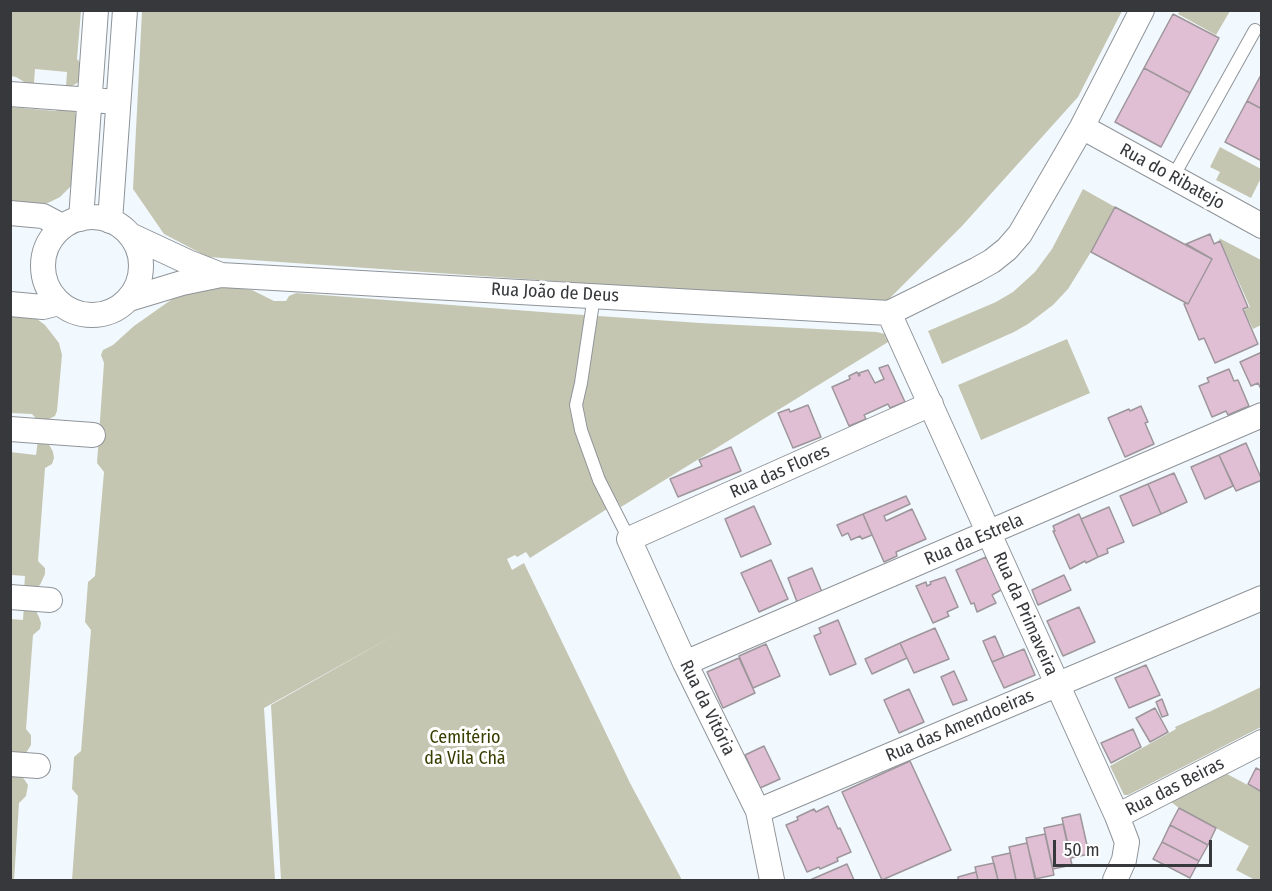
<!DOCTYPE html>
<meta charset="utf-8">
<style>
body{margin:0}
#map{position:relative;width:1272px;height:891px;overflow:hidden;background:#f2f9fe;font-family:"Fira Sans Condensed",sans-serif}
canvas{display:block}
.frame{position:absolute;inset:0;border:12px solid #36383b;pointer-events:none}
.scale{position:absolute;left:1053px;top:840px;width:159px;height:27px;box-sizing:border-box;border:3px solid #36383b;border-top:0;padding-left:8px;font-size:18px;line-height:21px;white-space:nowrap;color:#36383b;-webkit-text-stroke:4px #fff;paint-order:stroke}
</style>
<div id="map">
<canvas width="1272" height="891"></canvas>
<div class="frame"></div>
<div class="scale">50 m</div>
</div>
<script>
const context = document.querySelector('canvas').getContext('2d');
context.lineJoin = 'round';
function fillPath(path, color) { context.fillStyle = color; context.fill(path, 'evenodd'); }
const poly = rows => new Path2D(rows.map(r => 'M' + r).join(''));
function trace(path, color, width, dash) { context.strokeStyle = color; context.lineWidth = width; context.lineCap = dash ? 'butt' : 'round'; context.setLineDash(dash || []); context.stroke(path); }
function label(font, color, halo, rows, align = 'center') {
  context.font = font + ' "Fira Sans Condensed",sans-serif'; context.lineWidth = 6; context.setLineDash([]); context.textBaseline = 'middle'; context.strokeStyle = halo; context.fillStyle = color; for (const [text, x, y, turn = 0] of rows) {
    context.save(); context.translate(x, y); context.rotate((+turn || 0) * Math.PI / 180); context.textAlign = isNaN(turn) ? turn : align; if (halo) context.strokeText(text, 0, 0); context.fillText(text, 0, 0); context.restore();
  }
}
const green = poly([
 [11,11,81,11,77,59,83,66,81,79,77,83,72,86,66,87,67,72,35,69,34,83,26,83,16,77,11,76],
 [142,11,1122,11,1078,97,962,226,884,304,208,257,164,234,133,189],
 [1180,11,1180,10,1230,11,1216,35,1178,14],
 [10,107,56,111,60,107,73,109,78,117,75,182,60,197,50,202,40,206,11,205],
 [1220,147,1261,169,1261,178,1251,198,1216,180,1220,172,1210,167],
 [1083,189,1115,207,1091,252,1068,289,1053,305,1028,324,1014,332,942,364,928,331,996,302,1013,292,1035,272,1052,249],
 [1219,238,1261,260,1261,325,1253,329,1244,310,1250,307],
 [222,286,252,290,274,301,286,301,289,296,296,293,555,313,700,323,877,332,889,335,885,338,893,339,621,507,618,502,530,558,526,552,517,557,515,555,507,559,512,570,524,563,630,783,682,880,281,880,271,705,400,632,264,708,275,880,72,880,78,796,72,789,74,757,81,751,91,630,85,622,88,582,95,576,104,472,97,463,104,363,101,355,103,350,113,345,134,326,168,302,178,296],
 [10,314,33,316,45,325,59,343,62,355,57,411,55,416,43,422,39,422,32,414,11,413],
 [1067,339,1090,393,981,440,958,385],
 [38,440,45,441,50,446,53,452,54,458,52,464,45,468,38,561,45,568,45,574,40,585,35,588,24,590,25,576,11,575,10,452,36,455],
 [24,605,31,607,36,611,39,617,41,623,40,629,33,635,26,729,31,735,31,745,26,753,12,758,11,619,23,620],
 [1261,687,1261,727,1128,795,1124,795,1110,766,1176,729,1175,727,1208,712,1209,712],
 [12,773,19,775,24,779,28,785,26,796,19,803,14,880,11,880,10,782],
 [1227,774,1261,792,1261,880,1255,880,1236,870,1249,846,1179,808,1171,802]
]);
const building = poly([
 [1173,14,1219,38,1190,93,1144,68,1173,14],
 [1144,68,1190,93,1161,147,1115,122,1144,68],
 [1262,73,1262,109,1247,101,1262,73],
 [1247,101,1262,109,1262,161,1225,142,1247,101],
 [1115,207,1212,259,1188,304,1091,252,1115,207],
 [1210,234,1214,244,1220,241,1248,307,1243,309,1258,344,1215,363,1204,338,1199,340,1184,304,1186,303,1188,304,1212,259,1186,244,1210,234],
 [1262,352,1262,391,1258,383,1251,386,1240,362,1262,352],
 [888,365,905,402,890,408,888,404,864,415,866,419,849,426,832,387,850,379,849,376,857,372,859,376,860,375,859,373,868,370,875,383,884,379,879,368,888,365],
 [1229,369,1234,381,1238,380,1249,406,1228,415,1226,411,1212,417,1199,386,1209,382,1207,378,1229,369],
 [808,405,821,437,793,448,778,413,789,409,790,412,808,405],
 [1141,406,1148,422,1145,423,1154,444,1125,457,1108,418,1129,409,1130,411,1141,406],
 [1246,443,1262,480,1236,491,1219,455,1246,443],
 [731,447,741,471,678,497,670,479,702,466,699,460,731,447],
 [1219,455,1233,486,1205,499,1191,467,1219,455],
 [1174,473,1187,502,1161,514,1148,484,1174,473],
 [1148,484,1161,514,1133,526,1120,496,1148,484],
 [906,496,910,504,884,516,886,521,912,509,926,539,896,552,897,556,884,562,863,514,906,496],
 [754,506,771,544,741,557,725,519,754,506],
 [1109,507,1124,542,1107,549,1108,553,1098,557,1081,519,1109,507],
 [863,514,872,535,862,539,860,536,851,540,848,533,842,536,837,525,863,514],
 [1079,514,1098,557,1086,563,1085,561,1070,569,1053,531,1055,531,1053,526,1079,514],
 [986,557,1001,590,992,595,996,603,977,612,974,603,971,604,956,570,986,557],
 [771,560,788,599,759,612,741,573,771,560],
 [812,568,822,592,797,602,788,578,812,568],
 [1064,575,1071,590,1038,605,1032,590,1064,575],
 [945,577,958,607,947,612,949,616,933,623,916,586,926,582,927,586,931,584,930,582,945,577],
 [1079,607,1095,642,1063,656,1047,621,1079,607],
 [838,620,856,664,830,675,814,636,821,633,819,628,838,620],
 [935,628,949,659,914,673,900,643,935,628],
 [995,636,1004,657,992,662,983,641,995,636],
 [900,643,907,658,872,674,865,659,900,643],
 [766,644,780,676,753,688,739,656,766,644],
 [1024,649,1035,675,1004,688,992,662,1024,649],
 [739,658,755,693,723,708,707,672,739,658],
 [1146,665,1160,695,1129,708,1115,678,1146,665],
 [954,671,967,700,953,705,941,677,954,671],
 [909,689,924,722,899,733,884,700,909,689],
 [1162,699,1168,715,1162,717,1156,702,1162,699],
 [1155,708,1168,732,1150,742,1136,718,1155,708],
 [1133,729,1141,747,1111,763,1101,743,1133,729],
 [764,746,780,779,760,788,745,755,764,746],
 [910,761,951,850,882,880,842,792,910,761],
 [1256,768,1262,771,1262,792,1248,784,1256,768],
 [828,806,838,829,840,828,851,852,837,858,838,861,820,869,819,867,807,872,786,825,798,820,797,817,814,809,816,812,828,806],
 [1179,808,1216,828,1208,845,1170,825,1179,808],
 [1080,814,1089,854,1071,858,1062,818,1080,814],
 [1063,824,1072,865,1053,869,1044,828,1063,824],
 [1170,825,1208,845,1199,861,1162,842,1170,825],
 [1045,834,1054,875,1035,879,1026,838,1045,834],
 [1162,842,1199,861,1190,878,1153,859,1162,842],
 [1027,843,1036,880,1016,880,1009,847,1027,843],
 [1010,853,1016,880,998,880,992,857,1010,853],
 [994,863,998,880,978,880,975,867,994,863],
 [847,864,854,880,810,880,847,864],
 [976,872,978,880,958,880,958,877,976,872]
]);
const lane = poly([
 [1173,177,1255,30],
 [594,296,581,383,576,405,581,430,599,480,629,539]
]);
const street = poly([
 [10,94,105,101],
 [1082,127,1262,226],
 [10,213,43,216,62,226],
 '43 266a49 49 0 1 1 98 0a49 49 0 1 1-98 0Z',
 [81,219,96,10],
 [110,221,125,10],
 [130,235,188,262,221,275],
 [129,299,182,283,221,275,889,313,976,270,992,261,1007,249,1020,234,1082,127,1142,10],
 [10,304,43,307,59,303],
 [889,313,1117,816],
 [10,429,93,435],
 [10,597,50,600],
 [685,663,1262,415],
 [10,764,38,766],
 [758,811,1262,598],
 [772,880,758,811,685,663,629,539,931,404],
 [1115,880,1124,860,1127,842,1117,816,1262,742]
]);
const streetNames = [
 ["Rua do Ribatejo",1172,177,29],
 ["Rua João de Deus",555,293,3],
 ["Rua das Flores",780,472,-24],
 ["Rua da Estrela",974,540,-23],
 ["Rua da Primaveira",1025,614,66],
 ["Rua da Vitória",707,708,64],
 ["Rua das Amendoeiras",960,726,-23],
 ["Rua das Beiras",1175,787,-27]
];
const parkNames = [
 ["Cemitério",465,738],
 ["da Vila Chã",465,759]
];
fillPath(green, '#c4c6b1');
fillPath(building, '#e0bfd4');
trace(building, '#9d969a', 1.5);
trace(lane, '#8f9499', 14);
trace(street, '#8f9499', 26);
trace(lane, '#fff', 12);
trace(street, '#fff', 24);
label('18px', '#36383b', '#fff', streetNames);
label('18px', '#3a3d00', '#fff', parkNames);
</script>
